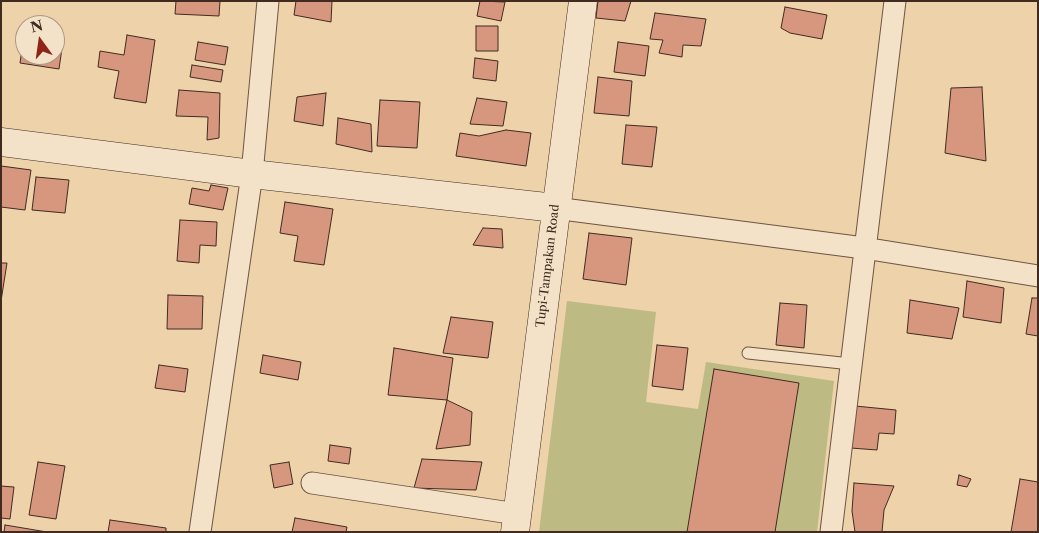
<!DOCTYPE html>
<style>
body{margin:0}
#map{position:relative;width:1039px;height:533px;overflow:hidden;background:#edd2aa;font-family:"Libre Caslon Text",serif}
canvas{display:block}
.frame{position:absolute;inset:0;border:2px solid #412b21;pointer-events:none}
.north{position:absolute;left:15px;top:15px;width:50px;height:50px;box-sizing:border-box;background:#f3e2c8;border:1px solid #ac9985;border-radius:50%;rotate:346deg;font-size:14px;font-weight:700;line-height:20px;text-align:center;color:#412b21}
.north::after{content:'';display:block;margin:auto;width:18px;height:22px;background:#8f2418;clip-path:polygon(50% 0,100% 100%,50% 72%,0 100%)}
</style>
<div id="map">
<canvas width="1039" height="533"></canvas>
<div class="frame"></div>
<div class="north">N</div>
</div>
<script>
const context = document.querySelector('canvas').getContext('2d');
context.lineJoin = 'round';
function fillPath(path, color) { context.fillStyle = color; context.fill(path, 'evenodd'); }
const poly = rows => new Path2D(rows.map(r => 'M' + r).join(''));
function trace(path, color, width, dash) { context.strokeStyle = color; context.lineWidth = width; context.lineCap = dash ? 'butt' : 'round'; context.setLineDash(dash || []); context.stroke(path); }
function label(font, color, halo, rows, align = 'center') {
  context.font = font + ' "Libre Caslon Text",serif'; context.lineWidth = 4; context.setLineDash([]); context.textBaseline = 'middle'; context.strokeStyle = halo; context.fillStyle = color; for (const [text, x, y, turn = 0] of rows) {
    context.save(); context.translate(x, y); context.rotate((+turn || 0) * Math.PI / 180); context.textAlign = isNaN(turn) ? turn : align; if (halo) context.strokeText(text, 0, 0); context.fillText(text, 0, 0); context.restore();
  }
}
const green = poly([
 [567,301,656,312,646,402,698,409,706,362,834,381,817,532,539,532]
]);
const building = poly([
 [176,1,220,1,219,16,175,14,176,1],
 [296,1,332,1,331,22,294,15,296,1],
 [480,1,505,2,501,21,477,16,480,1],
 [598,1,631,1,625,21,596,18,598,1],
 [785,7,827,15,822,39,790,33,781,28,785,7],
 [655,13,706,19,701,46,683,45,682,57,659,53,663,40,650,39,655,13],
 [476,26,498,26,498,51,476,51,476,26],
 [25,28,25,55,55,55,55,47,62,48,59,69,20,63,25,28],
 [127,35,155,40,146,103,114,98,119,71,98,67,100,51,124,55,127,35],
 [198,42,228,47,225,65,195,60,198,42],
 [618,42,649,46,645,76,614,72,618,42],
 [475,58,498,61,496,81,473,78,475,58],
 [192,65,223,70,221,82,190,77,192,65],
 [598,77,632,81,629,116,594,113,598,77],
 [982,87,986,161,945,153,951,88,982,87],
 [179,90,220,93,219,138,207,140,208,117,176,116,179,90],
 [326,93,323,126,294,121,297,97,326,93],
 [477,98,507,102,503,126,470,124,477,98],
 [380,100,420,102,417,148,377,146,380,100],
 [338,118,371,124,372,152,336,144,338,118],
 [626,125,657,127,652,167,622,164,626,125],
 [506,130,531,133,526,166,456,156,460,133,479,136,506,130],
 [1,166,31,170,25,210,1,207,1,166],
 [36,177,69,180,65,213,32,210,36,177],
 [211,185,228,188,223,210,189,204,192,188,209,191,211,185],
 [285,202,333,209,324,265,294,261,298,236,280,233,285,202],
 [180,220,217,222,216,246,200,245,199,263,177,261,180,220],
 [483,228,502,229,503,248,473,245,483,228],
 [589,233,632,238,626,285,583,279,589,233],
 [1,263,7,263,1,301,1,263],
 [967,281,1004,288,1001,323,963,317,967,281],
 [168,295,203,296,202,329,167,329,168,295],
 [1032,298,1038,298,1038,336,1026,334,1032,298],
 [910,300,959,308,952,339,907,333,910,300],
 [780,303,807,305,804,348,776,345,780,303],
 [451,317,493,322,488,358,443,353,451,317],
 [657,345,688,348,683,390,652,386,657,345],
 [394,348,453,358,447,400,388,395,394,348],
 [263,355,301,362,298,380,260,373,263,355],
 [159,365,188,369,185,392,155,388,159,365],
 [714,369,799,383,775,532,687,532,714,369],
 [447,400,472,412,470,445,436,449,447,400],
 [855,406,896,410,894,434,879,433,877,450,851,448,855,406],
 [330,445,351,448,349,464,328,461,330,445],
 [422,459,482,462,476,490,414,488,422,459],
 [38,462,65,466,56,519,29,515,38,462],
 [289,462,293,484,274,488,270,465,289,462],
 [959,475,971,479,967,487,957,485,959,475],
 [1020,479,1038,482,1038,532,1011,532,1020,479],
 [854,483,894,486,884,510,882,532,855,532,852,511,854,483],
 [1,486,14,487,10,519,1,518,1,486],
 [295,518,347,527,346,532,292,532,295,518],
 [110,520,166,528,166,532,108,532,110,520],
 [5,525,47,532,4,532,5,525]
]);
const lane = poly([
 [748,353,851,364]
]);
const street = poly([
 [555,208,864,248,1038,276],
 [312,483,517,514],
 [200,532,252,174,268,1],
 [831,532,895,1]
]);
const secondary = poly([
 [1,142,252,174,555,208],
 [515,532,583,1]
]);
const streetNames = [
 ["Tupi-Tampakan Road",548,266,-83]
];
fillPath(green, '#beba84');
fillPath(building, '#d7977f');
trace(building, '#412b21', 1);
trace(lane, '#6c5543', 13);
trace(street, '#6c5543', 23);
trace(secondary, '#412b21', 29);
trace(lane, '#f3e2c8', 11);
trace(street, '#f3e2c8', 21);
trace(secondary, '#f3e2c8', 28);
label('12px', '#412b21', '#f3e2c8', streetNames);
</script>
